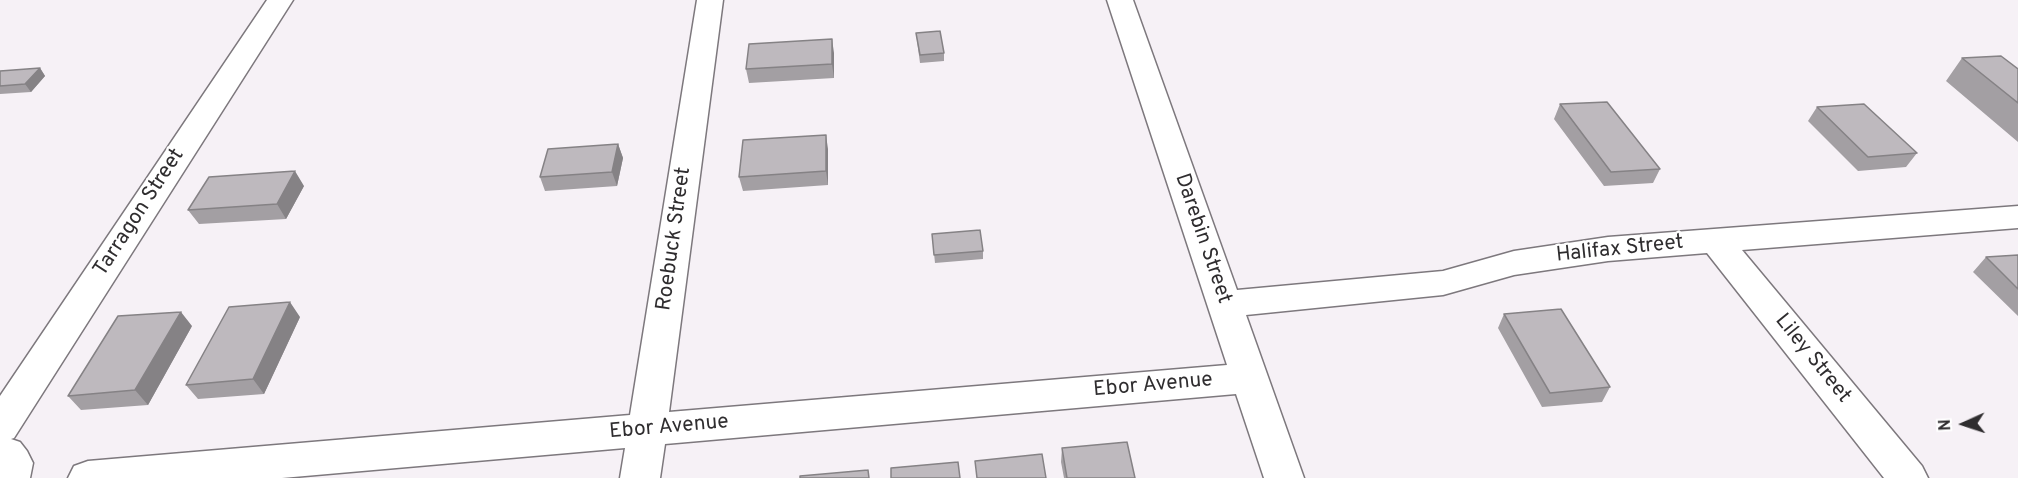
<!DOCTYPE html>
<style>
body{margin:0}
#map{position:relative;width:2018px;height:478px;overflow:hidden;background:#f6f1f6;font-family:Overpass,sans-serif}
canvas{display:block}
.north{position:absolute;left:1934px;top:394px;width:60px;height:60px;-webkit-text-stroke:4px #fff;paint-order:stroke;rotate:267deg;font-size:16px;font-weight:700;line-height:24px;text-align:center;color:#2f2d2f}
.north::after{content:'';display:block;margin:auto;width:21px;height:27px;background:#2f2d2f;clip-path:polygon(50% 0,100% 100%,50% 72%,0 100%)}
</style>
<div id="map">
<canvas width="2018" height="478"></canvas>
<div class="north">N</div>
</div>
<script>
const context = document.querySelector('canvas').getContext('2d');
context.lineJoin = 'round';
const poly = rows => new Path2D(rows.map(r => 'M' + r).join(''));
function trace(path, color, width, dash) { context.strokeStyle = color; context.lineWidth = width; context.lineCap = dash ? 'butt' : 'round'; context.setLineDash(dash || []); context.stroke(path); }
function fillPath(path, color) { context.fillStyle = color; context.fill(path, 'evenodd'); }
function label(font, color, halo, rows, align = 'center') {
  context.font = font + ' Overpass,sans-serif'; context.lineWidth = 4.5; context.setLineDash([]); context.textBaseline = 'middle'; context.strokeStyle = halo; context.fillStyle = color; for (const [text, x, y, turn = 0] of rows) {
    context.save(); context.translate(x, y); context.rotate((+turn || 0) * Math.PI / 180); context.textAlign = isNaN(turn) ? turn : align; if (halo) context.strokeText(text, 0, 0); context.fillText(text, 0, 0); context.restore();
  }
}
const minor = poly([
 [267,0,293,0,14,438,11,439,20,442,27,451,33,463,30,478,0,478,0,396,267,0],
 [697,0,723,0,669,412,1227,365,1107,0,1133,0,1237,290,1443,271,1514,251,1608,237,2018,206,2018,228,1742,250,1922,466,1928,478,1884,478,1707,253,1608,261,1514,275,1443,295,1246,315,1304,478,1264,478,1236,394,665,444,660,478,620,478,625,448,282,478,68,478,74,466,88,461,630,415,697,0]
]);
const wall = poly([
 [916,33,944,53,944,61,920,63],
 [834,53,834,78,749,83,746,69],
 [1962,58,2018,69,2018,142,1946,81],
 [40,68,45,76,31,92,0,94,0,71],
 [1560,104,1660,169,1653,183,1604,186,1554,119],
 [1817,107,1917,153,1906,167,1858,171,1808,121],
 [618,144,623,158,617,186,545,191,540,177],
 [828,149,828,185,743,191,739,177],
 [304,186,286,219,199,224,188,210],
 [932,234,983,251,983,259,935,263],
 [2018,255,2018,316,1973,272,1986,257],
 [1504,314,1610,387,1602,402,1542,407,1498,328],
 [300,317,264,394,198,399,186,385],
 [192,326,148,405,81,410,68,396],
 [1062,448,1135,478,1064,478,1061,462]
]);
const shadedWall = poly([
 [832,39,834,53,834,78,832,64],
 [40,68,45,76,31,92,25,84],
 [826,135,828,149,828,185,826,171],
 [618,144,623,158,617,186,612,172],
 [295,171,304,186,286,219,277,204],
 [290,302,300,317,264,394,253,379],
 [181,312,192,326,148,405,135,390]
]);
const building = poly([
 [940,31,944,53,920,55,916,33,940,31],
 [832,39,832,64,746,69,749,44,832,39],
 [2001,56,2018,69,2018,103,1962,58,2001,56],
 [40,68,25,84,0,86,0,71,40,68],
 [1607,102,1660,169,1611,172,1560,104,1607,102],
 [1864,104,1917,153,1868,157,1817,107,1864,104],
 [826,135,826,171,739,177,743,140,826,135],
 [618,144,612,172,540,177,548,149,618,144],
 [295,171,277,204,188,210,209,177,295,171],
 [980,230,983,251,934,255,932,234,980,230],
 [2018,255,2018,289,1986,257,2018,255],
 [290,302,253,379,186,385,229,307,290,302],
 [1561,309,1610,387,1550,393,1504,314,1561,309],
 [181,312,135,390,68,396,118,316,181,312],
 [1127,442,1135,478,1067,478,1062,448,1127,442],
 [1042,454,1046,478,977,478,975,461,1042,454],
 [958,462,960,478,891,478,891,468,958,462],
 [868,470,869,478,800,478,800,476,868,470]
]);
const streetNames = [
 ["Tarragon Street",140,213,-57],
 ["Roebuck Street",675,239,-82],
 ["Darebin Street",1202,239,71],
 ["Halifax Street",1620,250,-6],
 ["Liley Street",1812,359,51],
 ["Ebor Avenue",1153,386,-5],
 ["Ebor Avenue",669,428,-5]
];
trace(minor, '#7d787d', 3);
fillPath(minor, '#fff');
fillPath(wall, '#a39fa3');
fillPath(shadedWall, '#858285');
fillPath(building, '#beb9be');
trace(building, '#858285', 1.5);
label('21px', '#2f2d2f', '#fff', streetNames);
</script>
